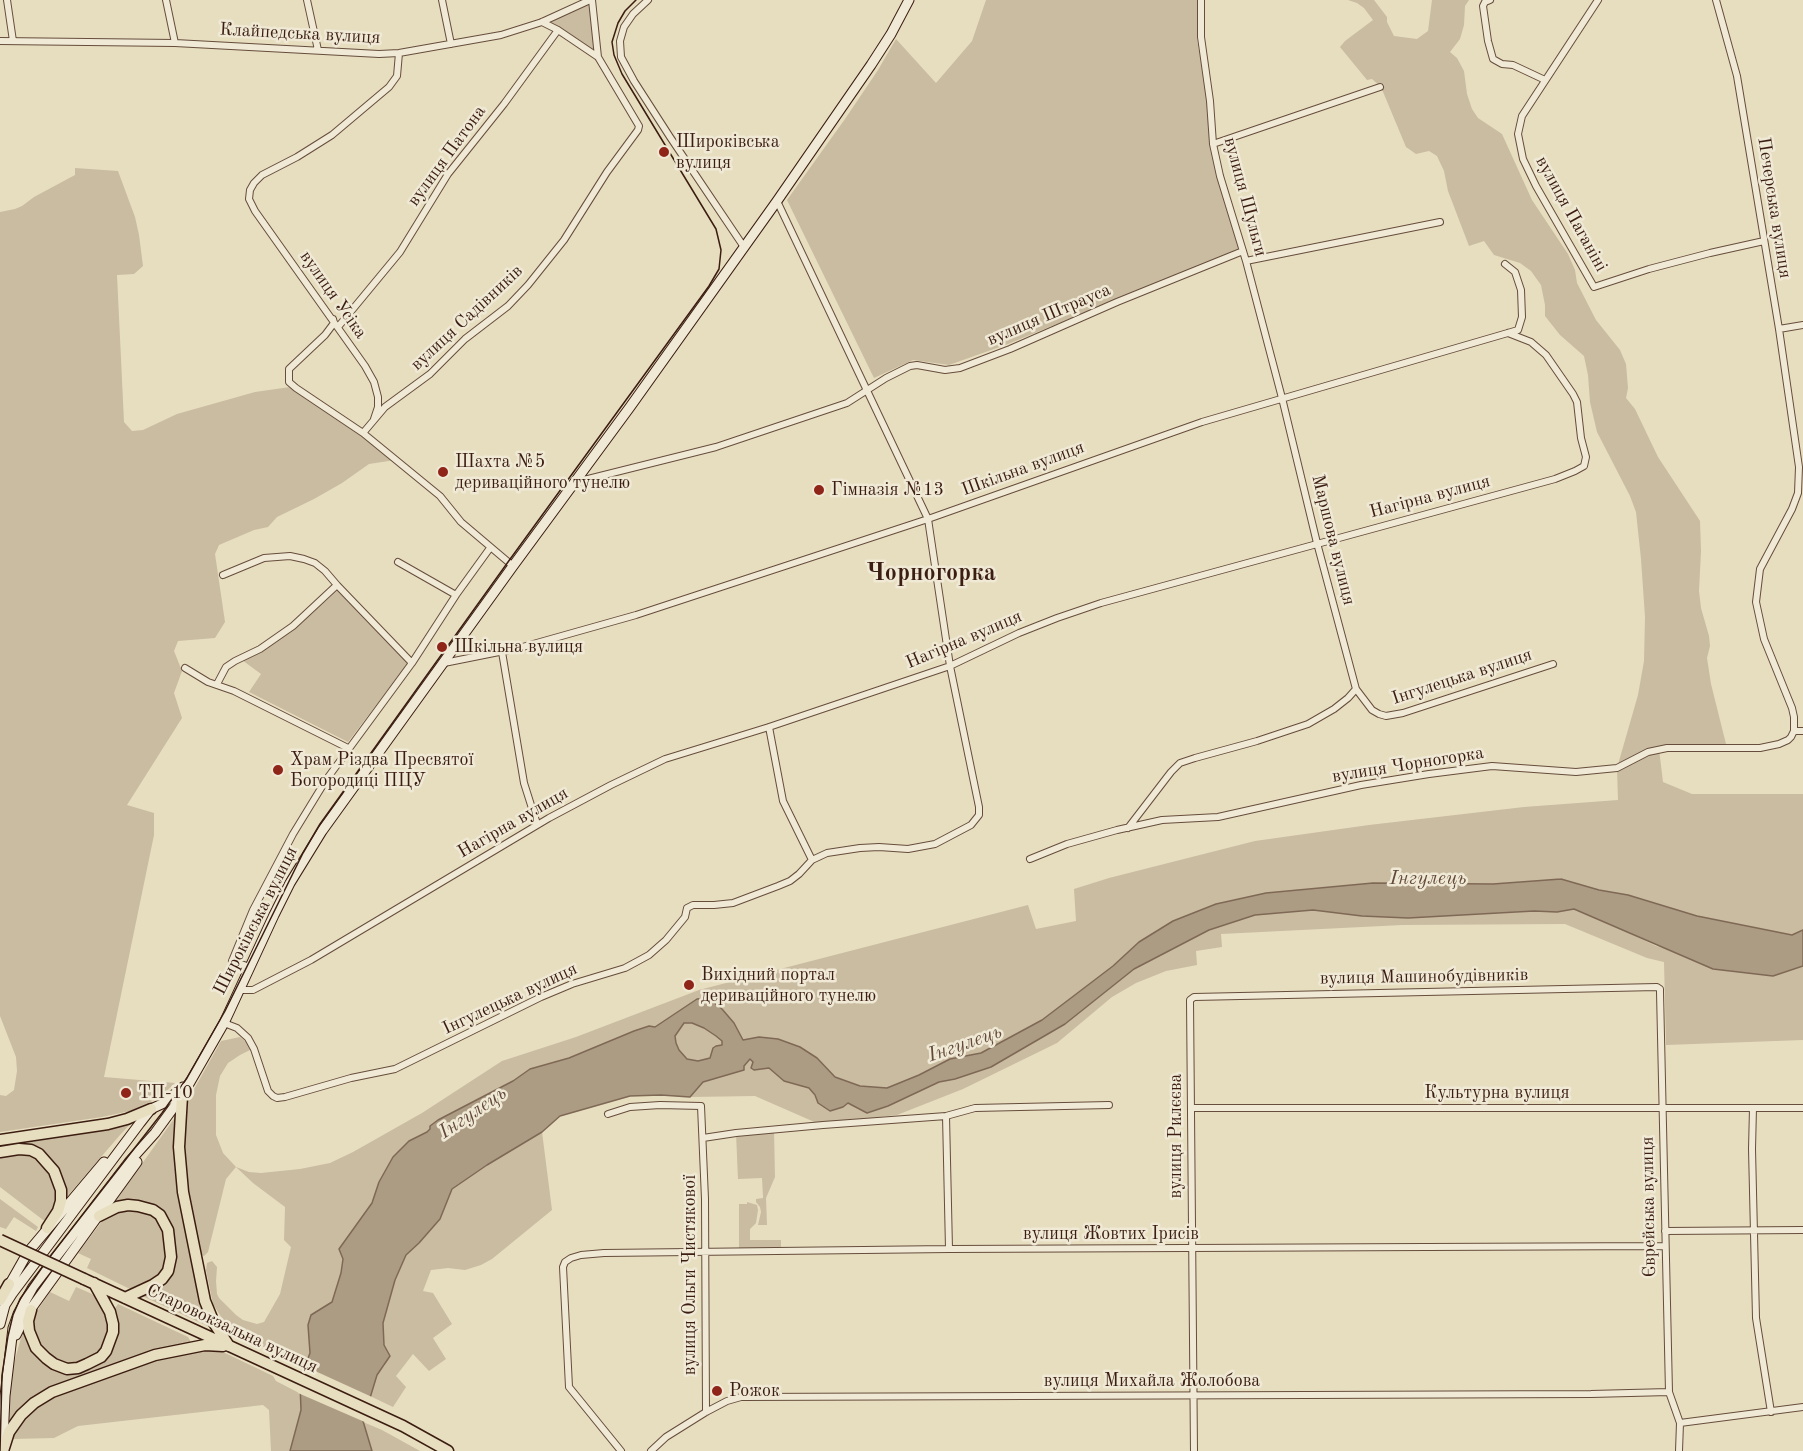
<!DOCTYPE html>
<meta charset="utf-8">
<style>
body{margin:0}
canvas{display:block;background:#e7ddbf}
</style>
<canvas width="1803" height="1451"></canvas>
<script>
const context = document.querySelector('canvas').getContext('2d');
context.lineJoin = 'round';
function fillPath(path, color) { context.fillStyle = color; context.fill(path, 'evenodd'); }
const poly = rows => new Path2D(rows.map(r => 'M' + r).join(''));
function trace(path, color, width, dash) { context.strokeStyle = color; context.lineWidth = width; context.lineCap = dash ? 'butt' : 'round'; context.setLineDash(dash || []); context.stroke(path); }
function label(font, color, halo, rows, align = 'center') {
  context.font = font + ' "Old Standard TT",serif'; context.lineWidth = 5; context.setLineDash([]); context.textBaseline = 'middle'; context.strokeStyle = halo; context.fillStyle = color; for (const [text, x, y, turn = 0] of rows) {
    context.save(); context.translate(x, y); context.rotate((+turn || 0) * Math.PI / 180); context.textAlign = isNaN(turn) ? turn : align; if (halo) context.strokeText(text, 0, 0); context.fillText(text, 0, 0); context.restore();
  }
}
const green = poly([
 [590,0,598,57,542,22],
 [986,0,1197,0,1197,39,1207,99,1211,143,1239,249,1008,344,949,365,913,360,874,378,787,200,845,119,878,70,896,39,936,83,972,41],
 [1348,0,1374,0,1387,17,1387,22,1394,36,1417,39,1428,31,1432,0,1469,0,1465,6,1464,25,1460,39,1450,52,1457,58,1464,71,1467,94,1472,109,1478,118,1502,134,1532,200,1568,254,1575,270,1577,283,1596,320,1620,350,1626,364,1628,388,1626,398,1635,409,1658,457,1700,521,1701,551,1699,591,1701,608,1709,636,1710,646,1707,658,1711,684,1727,748,1659,749,1663,782,1692,794,1803,794,1803,930,1792,935,1697,916,1628,895,1599,890,1561,879,1493,884,1373,883,1266,893,1139,942,1113,966,1042,1020,981,1053,950,1059,920,1075,887,1088,860,1086,835,1077,817,1058,759,1037,743,1040,738,1030,697,999,655,1027,649,1026,569,1058,530,1069,513,1081,438,1120,427,1132,409,1141,393,1157,379,1182,372,1203,339,1249,343,1259,341,1273,336,1291,332,1302,311,1315,308,1325,310,1353,305,1366,242,1337,228,1328,213,1304,206,1270,207,1263,212,1261,217,1267,216,1281,217,1294,219,1298,236,1315,243,1320,257,1324,264,1322,280,1294,291,1247,284,1240,285,1207,253,1183,236,1167,226,1179,208,1252,204,1256,200,1254,186,1193,183,1145,188,1100,221,1041,240,1037,246,1042,250,1050,240,1055,228,1063,220,1076,216,1095,216,1135,223,1153,236,1167,249,1172,261,1173,300,1169,330,1163,353,1152,422,1113,502,1061,576,1037,699,990,1028,905,1036,929,1076,921,1074,889,1109,878,1255,841,1369,825,1524,807,1618,800,1617,768,1638,695,1644,661,1645,617,1641,559,1636,512,1630,496,1597,432,1590,402,1588,375,1584,356,1560,335,1545,316,1545,305,1541,285,1531,271,1520,263,1494,255,1484,241,1469,246,1448,191,1444,171,1437,156,1429,151,1416,154,1406,147,1381,87,1372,79,1367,80,1340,47,1345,41,1373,20,1364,8,1357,3],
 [75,168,118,171,135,217,139,235,143,266,134,274,117,275,124,422,132,431,143,430,177,414,255,392,290,387,301,390,395,460,369,464,342,483,314,499,277,517,268,527,254,530,219,545,215,554,225,622,215,638,178,641,174,651,182,671,174,693,182,718,127,805,154,813,154,835,104,1077,175,1083,159,1098,130,1111,102,1117,0,1132,0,1095,6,1096,14,1090,17,1071,16,1057,0,1016,0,212,15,209,22,206,34,197,75,175],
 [338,590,408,663,348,742,249,692,261,674,242,660,260,652,296,628],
 [1574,909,1598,918,1656,946,1773,976,1803,966,1803,1040,1666,1045,1664,962,1647,958,1565,924,1402,925,1221,934,1222,947,1196,951,1197,965,1166,971,1136,983,1112,997,1057,1043,963,1089,897,1115,819,1124,755,1096,690,1097,703,1082,744,1070,744,1066,750,1059,753,1062,756,1070,769,1068,784,1081,809,1088,823,1107,848,1103,868,1113,888,1106,939,1082,955,1079,1065,1024,1134,969,1210,930,1255,915,1313,910,1362,916,1408,918,1536,911,1557,912],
 [684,1023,692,1023,704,1028,716,1036,722,1041,722,1045,716,1046,710,1058,698,1061,687,1059,679,1050,676,1043,675,1036],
 [178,1113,175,1149,214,1329,140,1295,171,1273,162,1213,112,1206],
 [134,1120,120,1135,64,1200,41,1152,0,1149,0,1142],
 [774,1130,775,1177,766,1198,767,1225,758,1225,761,1212,760,1207,756,1202,756,1199,763,1198,763,1197,762,1178,738,1179,736,1133],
 [542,1132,552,1210,492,1259,481,1265,465,1270,448,1268,431,1270,423,1291,433,1293,452,1324,433,1338,446,1359,429,1371,413,1354,396,1376,406,1387,393,1407,370,1396,377,1375,385,1365,383,1323,395,1280,406,1255,419,1243,440,1219,452,1189,487,1165],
 [29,1153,43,1163,56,1183,58,1201,47,1223,0,1187,0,1155],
 [0,1199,38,1227,36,1231,14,1217,6,1229,0,1227],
 [747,1202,757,1205,758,1210,756,1223,750,1229,750,1240,781,1240,781,1248,739,1248,739,1204,747,1204],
 [127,1208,151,1213,163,1223,168,1264,161,1277,134,1291,87,1268,91,1259,78,1253,106,1216],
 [76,1287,90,1293,100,1300,111,1324,104,1349,86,1361,67,1366,43,1352,33,1334,34,1315,50,1292,69,1301],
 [118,1304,188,1337,191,1342,188,1345,52,1390,10,1425,9,1423,11,1381,14,1363,24,1327,29,1339,67,1372,103,1359,113,1311],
 [207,1350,223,1352,273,1376,276,1381,301,1394,301,1410,290,1451,271,1451,269,1410,263,1405,78,1426,54,1438,12,1439,25,1416,36,1405,55,1395,180,1351],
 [363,1422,382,1430,420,1451,372,1451]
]);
const water = poly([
 [1561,879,1599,890,1628,895,1697,916,1792,935,1803,930,1803,966,1773,976,1713,969,1574,909,1557,912,1534,911,1408,918,1362,916,1313,910,1255,915,1209,930,1134,969,1065,1024,991,1067,955,1079,939,1082,888,1106,867,1113,848,1103,843,1107,830,1111,818,1103,815,1095,809,1088,784,1081,769,1068,754,1070,751,1068,753,1062,750,1059,744,1066,744,1070,703,1082,690,1097,661,1095,630,1096,560,1116,542,1132,487,1165,452,1189,440,1219,419,1243,406,1255,395,1280,383,1323,384,1345,390,1356,377,1375,363,1421,372,1451,290,1451,301,1410,300,1383,305,1366,310,1353,308,1325,311,1315,332,1302,341,1273,343,1259,339,1249,372,1203,379,1182,393,1157,409,1141,427,1132,430,1129,430,1126,438,1120,513,1081,530,1069,569,1058,634,1031,649,1026,655,1027,697,999,708,998,722,1009,734,1023,743,1040,759,1037,778,1039,800,1047,817,1058,835,1077,860,1086,887,1088,919,1075,950,1059,981,1053,1042,1020,1113,966,1139,942,1173,921,1216,904,1266,893,1373,883,1493,884,1561,879],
 [684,1023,692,1023,704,1028,716,1036,722,1041,722,1045,716,1046,713,1048,710,1058,698,1061,687,1059,679,1050,676,1043,675,1036,684,1023]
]);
const pier = poly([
 [302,1365,372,1397,367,1423,298,1393,297,1383]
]);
const minor = poly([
 [7,0,13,41],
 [166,0,175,43],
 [307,0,318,50],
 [442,0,451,44],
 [592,0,598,57],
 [648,0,633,14,624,27,620,41,621,57,634,81,670,137,744,247],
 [1201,0,1201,37,1210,101,1213,144,1220,176,1246,261,1282,398,1317,543,1356,689,1372,710,1379,714,1386,716,1403,713,1553,664],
 [1490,0,1485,2,1483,6,1488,41,1493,59,1502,64,1513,65,1545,80],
 [1598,0,1522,116,1518,134,1523,159,1536,186,1594,287,1649,269,1710,253,1764,241],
 [1716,0,1737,76,1779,329,1799,467,1798,493,1792,509,1760,569,1756,602,1764,639,1792,708,1794,717,1794,731],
 [0,41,175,43,379,54,399,53,501,35,542,22,590,0],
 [1213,144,1380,87],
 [1246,261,1440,222],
 [333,319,334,323,325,335,289,369,289,382,296,388,363,433,440,496,461,522,513,566],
 [338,327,400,252,448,174,504,104,558,30],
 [1779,329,1803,325],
 [374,419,378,407,378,397,374,382,365,366,255,211,249,199,250,190,254,183,262,175,297,157,332,135,389,87,397,76,399,53],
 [363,433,385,407,430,374,465,339,508,306,528,285,564,240,607,172,638,130,639,126,598,57,558,30,542,22],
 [576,482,716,447,847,403,886,378,910,366,917,365,945,370,960,368,1010,349,1117,302,1243,251],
 [398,562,456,595],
 [223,575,264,558,290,556,304,559,315,563,325,571,337,585],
 [502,652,524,783,537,824],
 [444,663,519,648,636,615,928,519,1202,422,1518,330,1522,317,1521,290,1515,272,1505,264],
 [185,668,208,682,234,691,348,748],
 [217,684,226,667,235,661,260,649,293,626,337,585,412,663],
 [769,727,783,801,812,860],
 [1128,828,1171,772,1180,763,1195,758,1257,741,1308,724,1334,709,1348,698,1356,689],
 [1030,859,1067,844,1117,830,1162,820,1218,817,1361,785,1429,774,1492,766,1576,772,1617,768,1648,752,1667,748,1760,748,1779,744,1788,740,1791,737,1794,731,1803,731],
 [250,967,232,961,253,910,293,834,326,780,412,663,456,595,490,548],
 [239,990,253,990,311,960,549,818,611,785,665,759,769,727,950,666,1019,633,1057,618,1101,603,1555,479,1575,471,1584,466,1586,457,1581,438,1577,402,1573,394,1546,355,1531,342,1508,333],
 [224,1023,237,1028,248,1038,254,1049,268,1091,273,1096,277,1098,285,1097,351,1078,395,1069,541,997,572,984,625,968,638,961,649,955,666,940,685,917,687,908,693,905,714,905,733,903,778,886,790,881,799,874,812,860,827,853,860,848,879,847,908,849,935,844,971,825,979,815,979,807,950,666,928,519,777,201],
 [1191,1108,1803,1108],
 [1753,1108,1752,1149,1756,1318,1771,1412],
 [608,1114,630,1107,660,1105,701,1106,705,1199,706,1412],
 [946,1116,949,1249],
 [703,1138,736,1133,823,1125,946,1116,975,1108,1109,1105],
 [1665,1231,1803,1230],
 [1680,1423,1803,1407],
 [621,1451,569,1387,563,1267,565,1262,571,1258,581,1255,604,1253,949,1249,1665,1246],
 [651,1451,666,1437,706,1412,727,1401,741,1397,1591,1394,1669,1392],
 [1194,1451,1190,1000,1194,997,1657,987,1660,989,1660,992,1669,1392,1680,1423,1679,1451]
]);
const secondary = poly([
 [7,1289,28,1252,104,1162],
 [0,1324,5,1305,12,1294,140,1123,151,1109,164,1103,183,1087],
 [16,1335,25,1317,137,1162],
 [3,1441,5,1396,13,1328,18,1314,33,1287,129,1162,155,1133,182,1096,224,1023,274,915,290,883,322,831,513,566,630,407,777,201,871,65,891,34,909,0]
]);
const primary = poly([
 [182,1096,179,1147,183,1192,205,1301,214,1323,229,1346],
 [0,1140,108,1124,127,1119,151,1109],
 [0,1152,19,1149,31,1150,39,1154,54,1171,61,1190,61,1201,58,1211,47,1228],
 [99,1216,117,1207,128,1205,138,1206,153,1210,160,1215,168,1230,171,1257,168,1271,162,1279,153,1285,125,1298],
 [84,1279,403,1426,448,1451],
 [0,1300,9,1284],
 [31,1310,28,1321,29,1331,36,1348,46,1358,54,1364,67,1369,78,1368,87,1364,101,1357,106,1351,113,1332,113,1324,110,1312,94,1283],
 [3,1451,9,1432,21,1415,34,1403,52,1392,155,1355,205,1345,223,1346]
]);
const tram = poly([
 [0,1451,2,1375,8,1336,13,1315,20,1299,48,1259,162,1113,187,1078,225,1011,303,853,320,824,508,562,709,286,719,269,721,250,716,229,622,74,614,55,612,42,618,23,625,11,636,0]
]);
const primaryBridge = poly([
 [0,1240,84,1279]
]);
const markers = [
 [664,152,6,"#8f2418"],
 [443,472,6,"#8f2418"],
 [819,490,6,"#8f2418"],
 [442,647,6,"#8f2418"],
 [278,770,6,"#8f2418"],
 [689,985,6,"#8f2418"],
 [126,1093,6,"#8f2418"],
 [717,1391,6,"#8f2418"]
];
const streetNames = [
 ["Клайпедська вулиця",300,34,3],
 ["вулиця Патона",447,156,-54],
 ["вулиця Шульги",1245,197,75],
 ["Печерська вулиця",1774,208,81],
 ["вулиця Паганіні",1571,214,61],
 ["вулиця Усіка",333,295,55],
 ["вулиця Штрауса",1049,315,-23],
 ["вулиця Садівників",467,318,-43],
 ["Шкільна вулиця",1023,469,-20],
 ["Нагірна вулиця",1430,497,-15],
 ["Маршова вулиця",1333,540,76],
 ["Нагірна вулиця",964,640,-23],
 ["Інгулецька вулиця",1462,677,-18],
 ["вулиця Чорногорка",1408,765,-9],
 ["Нагірна вулиця",513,823,-30],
 ["Широківська вулиця",256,921,-63],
 ["вулиця Машинобудівників",1424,977,-1],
 ["Інгулецька вулиця",510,999,-25],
 ["Культурна вулиця",1497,1093],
 ["вулиця Рилєєва",1176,1136,-90],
 ["Єврейська вулиця",1649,1207,-91],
 ["вулиця Жовтих Ірисів",1111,1234],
 ["вулиця Ольги Чистякової",690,1275,-90],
 ["Старовокзальна вулиця",232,1329,25],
 ["вулиця Михайла Жолобова",1152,1381]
];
const poiNames = [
 ["Широківська",676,142],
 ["вулиця",676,163],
 ["Шахта №5",455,462],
 ["дериваційного тунелю",455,483],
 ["Гімназія №13",831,490],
 ["Шкільна вулиця",454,647],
 ["Храм Різдва Пресвятої",290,760],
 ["Богородиці ПЦУ",290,781],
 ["Вихідний портал",701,975],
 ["дериваційного тунелю",701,996],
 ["ТП-10",138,1093],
 ["Рожок",729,1391]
];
const waterNames = [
 ["Інгулець",1428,879],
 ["Інгулець",965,1044,-19],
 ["Інгулець",473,1113,-34]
];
const districtNames = [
 ["Чорногорка",931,574]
];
fillPath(green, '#cabca1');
fillPath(water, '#ad9c84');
trace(water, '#7f6956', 1.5);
fillPath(pier, '#e7ddbf');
trace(minor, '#664d3c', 8);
trace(secondary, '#3b1d11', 11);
trace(primary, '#3b1d11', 13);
trace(minor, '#efe9d5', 6);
trace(secondary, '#efe9d5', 9);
trace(primary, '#e7ddbf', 10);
trace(tram, '#3b1d11', 1.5);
trace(primaryBridge, '#3b1d11', 13, []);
trace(primaryBridge, '#e7ddbf', 10);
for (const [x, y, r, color] of markers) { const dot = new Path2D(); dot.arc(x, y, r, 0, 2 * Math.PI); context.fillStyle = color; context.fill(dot); trace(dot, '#efe9d5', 2); }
label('18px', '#3b1d11', '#efe9d5', streetNames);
label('18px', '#3b1d11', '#efe9d5', poiNames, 'left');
label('italic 20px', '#634939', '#efe9d5', waterNames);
label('bold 24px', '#3b1d11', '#efe9d5', districtNames);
</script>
